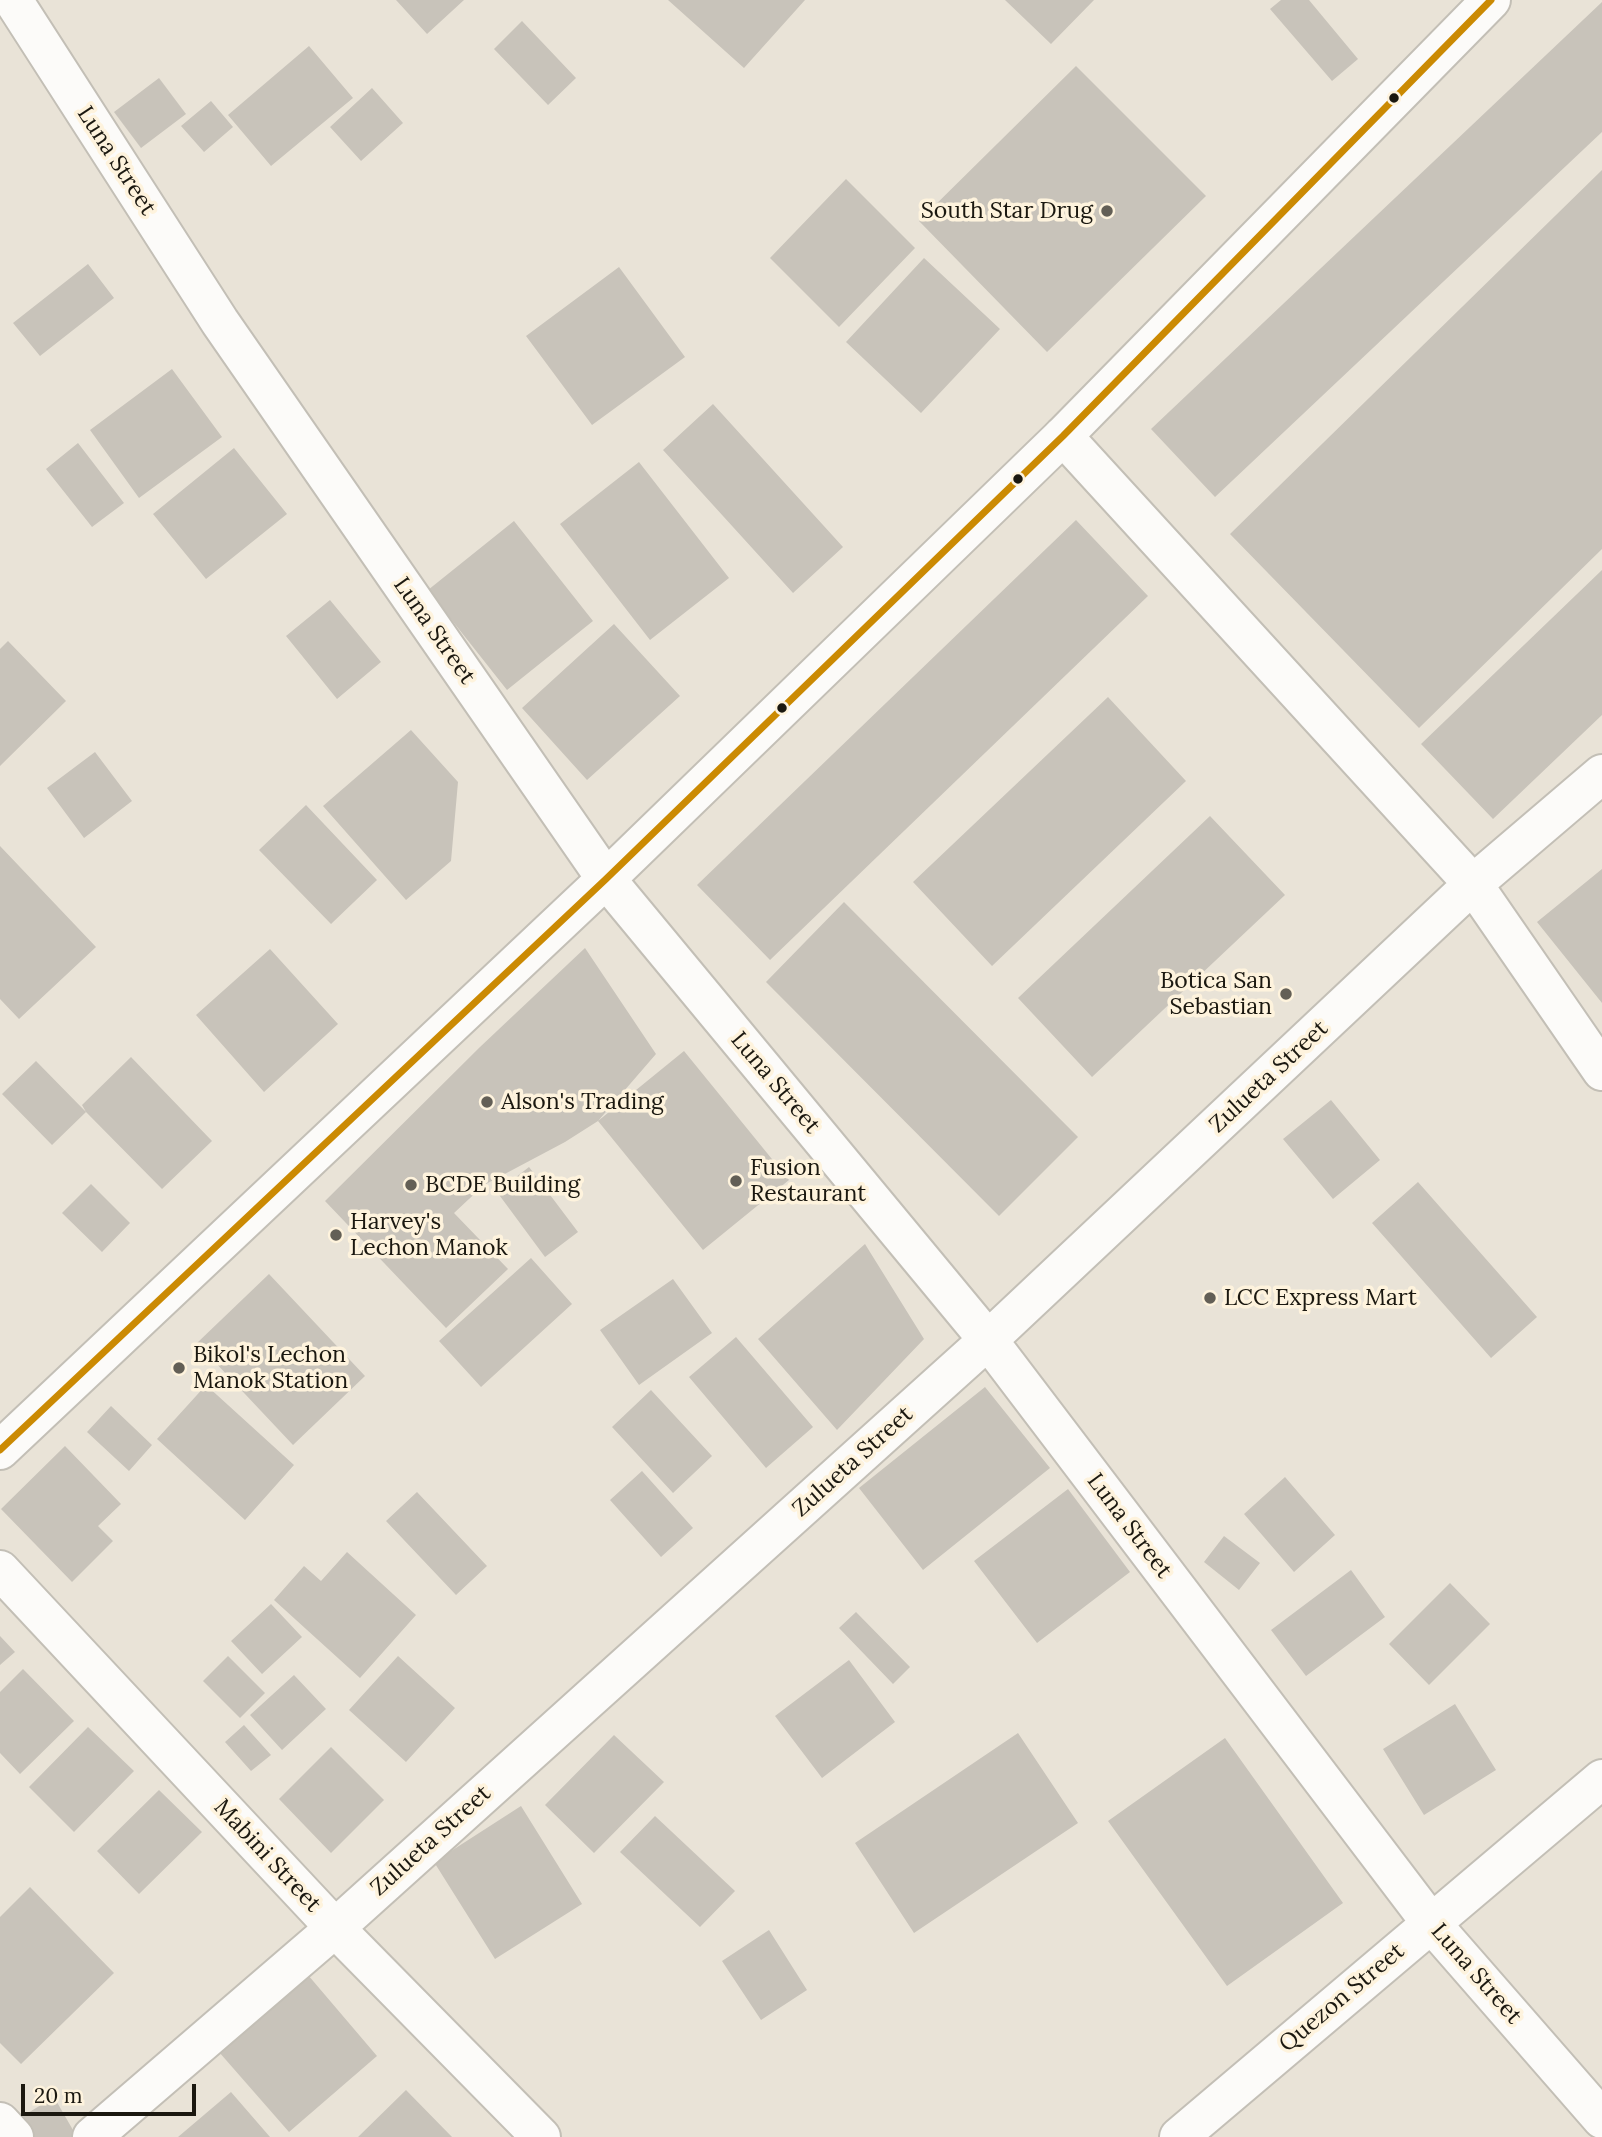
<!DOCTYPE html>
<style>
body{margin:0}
#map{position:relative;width:1602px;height:2137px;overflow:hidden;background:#e9e3d7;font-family:Lora,serif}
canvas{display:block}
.scale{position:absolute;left:21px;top:2084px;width:175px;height:32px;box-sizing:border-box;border:4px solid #1b1810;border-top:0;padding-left:9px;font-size:21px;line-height:24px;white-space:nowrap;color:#1b1810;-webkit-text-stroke:5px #fef3dd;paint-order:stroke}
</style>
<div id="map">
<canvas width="1602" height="2137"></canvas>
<div class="scale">20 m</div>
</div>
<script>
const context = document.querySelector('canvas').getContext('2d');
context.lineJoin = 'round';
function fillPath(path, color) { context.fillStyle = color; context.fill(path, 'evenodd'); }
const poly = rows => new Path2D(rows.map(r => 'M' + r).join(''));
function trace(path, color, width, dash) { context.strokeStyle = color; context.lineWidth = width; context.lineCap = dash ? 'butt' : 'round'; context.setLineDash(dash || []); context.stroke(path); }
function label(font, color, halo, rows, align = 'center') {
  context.font = font + ' Lora,serif'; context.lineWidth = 7; context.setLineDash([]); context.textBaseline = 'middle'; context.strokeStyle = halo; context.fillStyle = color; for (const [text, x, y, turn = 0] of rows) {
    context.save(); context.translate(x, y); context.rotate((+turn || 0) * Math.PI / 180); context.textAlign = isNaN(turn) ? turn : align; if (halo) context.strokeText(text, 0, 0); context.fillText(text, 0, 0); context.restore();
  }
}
const building = poly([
 [396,0,464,0,427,34],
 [668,0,805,0,744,68],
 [1005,0,1094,0,1051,44],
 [1281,0,1309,0,1358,59,1332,81,1270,9],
 [1602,2,1602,132,1215,497,1151,429],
 [522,21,576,78,548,105,494,49],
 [309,46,353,98,271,166,228,115],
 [1076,66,1206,196,1047,352,919,221],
 [159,78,186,114,141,148,114,112],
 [372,88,403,123,361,161,330,127],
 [211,101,233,127,204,152,181,126],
 [1602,170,1602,549,1419,728,1230,534],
 [846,179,915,248,839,327,770,258],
 [924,258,1000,329,921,413,846,342],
 [88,264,114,298,40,356,13,323],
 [619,267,685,357,592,425,526,336],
 [172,369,222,437,139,498,90,430],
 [713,404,843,547,793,593,663,450],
 [78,443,124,503,92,527,46,469],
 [234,448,287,514,206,579,153,514],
 [639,462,729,578,650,640,560,524],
 [1076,520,1148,596,770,960,697,885],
 [514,521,593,621,507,690,428,590],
 [1602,570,1602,715,1493,819,1421,744],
 [330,600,381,662,337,699,286,636],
 [614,624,680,696,587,780,522,708],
 [8,641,66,701,0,766,0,649],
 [1108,697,1186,781,992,966,913,882],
 [411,730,458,782,451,861,406,900,323,806],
 [95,752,132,801,84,838,47,788],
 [306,805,377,880,331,924,259,850],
 [1210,816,1285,895,1092,1077,1018,998],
 [0,846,96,947,19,1019,0,999],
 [1602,869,1602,1003,1537,922],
 [844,902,1078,1137,999,1216,766,982],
 [585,948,656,1054,598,1121,565,1142,484,1185,454,1213,508,1269,446,1328,325,1201,480,1047],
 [270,949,338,1024,264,1092,196,1015],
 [684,1051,789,1180,703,1250,598,1121],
 [131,1057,212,1141,162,1189,86,1112,52,1145,2,1094,36,1061,86,1112,82,1105],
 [1331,1100,1380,1160,1333,1199,1283,1139],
 [529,1167,578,1232,545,1257,497,1192],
 [1418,1182,1537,1317,1491,1358,1372,1223],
 [91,1184,130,1223,102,1252,62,1213],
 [865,1244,924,1339,837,1430,758,1339],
 [531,1258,572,1304,481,1387,439,1341],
 [269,1274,365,1376,293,1445,197,1343],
 [673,1279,712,1333,639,1385,600,1330],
 [736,1337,813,1427,766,1468,689,1377],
 [206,1385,294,1465,245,1520,157,1439],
 [985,1387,1050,1468,923,1570,859,1488],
 [651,1390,712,1456,673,1493,612,1427],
 [111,1406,152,1445,129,1471,87,1432],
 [65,1446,121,1504,98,1526,113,1541,72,1582,1,1509],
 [642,1471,693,1528,661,1557,610,1500],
 [1285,1477,1335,1535,1294,1572,1244,1514],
 [1068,1489,1130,1572,1037,1643,974,1561],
 [417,1492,487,1566,456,1595,386,1521],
 [1224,1536,1260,1563,1239,1590,1204,1562],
 [347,1552,416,1615,360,1678,274,1600,304,1566,321,1581],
 [1351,1570,1385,1617,1306,1676,1271,1630],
 [1450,1583,1490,1624,1429,1685,1389,1644],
 [271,1604,302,1637,262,1674,231,1641],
 [856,1612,910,1667,893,1684,839,1628],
 [0,1636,15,1652,0,1665],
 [228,1656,265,1693,240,1718,203,1681],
 [398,1656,455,1708,406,1762,349,1710],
 [849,1660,895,1722,822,1778,775,1716],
 [23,1669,74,1721,20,1774,0,1753,0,1692],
 [294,1675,326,1709,282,1750,250,1715],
 [1455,1704,1496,1770,1424,1815,1383,1749],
 [244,1725,271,1755,251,1771,225,1742],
 [88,1727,134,1771,74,1832,29,1787],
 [1018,1733,1078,1823,914,1933,855,1843],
 [614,1735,664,1782,594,1853,545,1805],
 [1225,1738,1343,1903,1227,1986,1108,1821],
 [331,1747,384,1800,331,1853,279,1799],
 [159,1790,202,1832,139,1894,97,1851],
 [521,1806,582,1904,495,1959,434,1862],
 [655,1816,735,1891,700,1927,620,1852],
 [30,1887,114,1973,21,2064,0,2043,0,1917],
 [769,1930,807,1990,761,2020,722,1961],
 [308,1975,377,2056,289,2132,219,2052],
 [406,2090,452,2137,358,2137],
 [231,2092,270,2137,178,2137],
 [54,2097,77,2137,35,2137,23,2116]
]);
const minor = poly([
 [13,0,220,322,606,879,988,1340,1431,1923,1602,2119],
 [1063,436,1473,884,1602,1071],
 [0,1570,335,1928,541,2137],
 [0,2122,14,2137],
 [92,2137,335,1928,988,1340,1473,884,1602,774],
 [1179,2137,1602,1779]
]);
const major = poly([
 [0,1450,606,879,1063,436,1491,0]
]);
const bus1 = poly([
 [0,1450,606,879,1063,436,1491,0]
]);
const markers = [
 [1394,98,6,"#1b1810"],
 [1107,211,7,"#635f56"],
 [1018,479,6,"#1b1810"],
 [782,708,6,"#1b1810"],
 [1286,994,7,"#635f56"],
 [487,1102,7,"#635f56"],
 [736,1181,7,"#635f56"],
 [411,1185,7,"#635f56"],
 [336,1235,7,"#635f56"],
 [1210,1298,7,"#635f56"],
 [179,1368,7,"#635f56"]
];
const streetNames = [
 ["Luna Street",116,161,57],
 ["Luna Street",434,631,55],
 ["Zulueta Street",1269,1077,-43],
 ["Luna Street",775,1083,50],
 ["Zulueta Street",853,1462,-42],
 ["Luna Street",1129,1526,53],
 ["Zulueta Street",431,1841,-42],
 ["Mabini Street",267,1856,47],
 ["Luna Street",1476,1974,49],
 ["Quezon Street",1342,1998,-40]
];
const poiNames = [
 ["South Star Drug",1093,211,"right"],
 ["Botica San",1272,981,"right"],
 ["Sebastian",1272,1007,"right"],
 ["Alson's Trading",501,1102],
 ["Fusion",750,1168],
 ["Restaurant",750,1194],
 ["BCDE Building",425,1185],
 ["Harvey's",350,1222],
 ["Lechon Manok",350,1248],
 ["LCC Express Mart",1224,1298],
 ["Bikol's Lechon",193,1355],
 ["Manok Station",193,1381]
];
fillPath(building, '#c8c3ba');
trace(minor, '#c3bfb6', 42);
trace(major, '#c3bfb6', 42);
trace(minor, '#fcfbf9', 38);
trace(major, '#fcfbf9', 38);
trace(bus1, '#cb8a03', 7);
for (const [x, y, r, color] of markers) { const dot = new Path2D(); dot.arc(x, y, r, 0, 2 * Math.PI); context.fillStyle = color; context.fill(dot); trace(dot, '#fef3dd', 2.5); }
label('23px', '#1b1810', '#fef3dd', streetNames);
label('23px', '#1b1810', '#fef3dd', poiNames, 'left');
</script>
